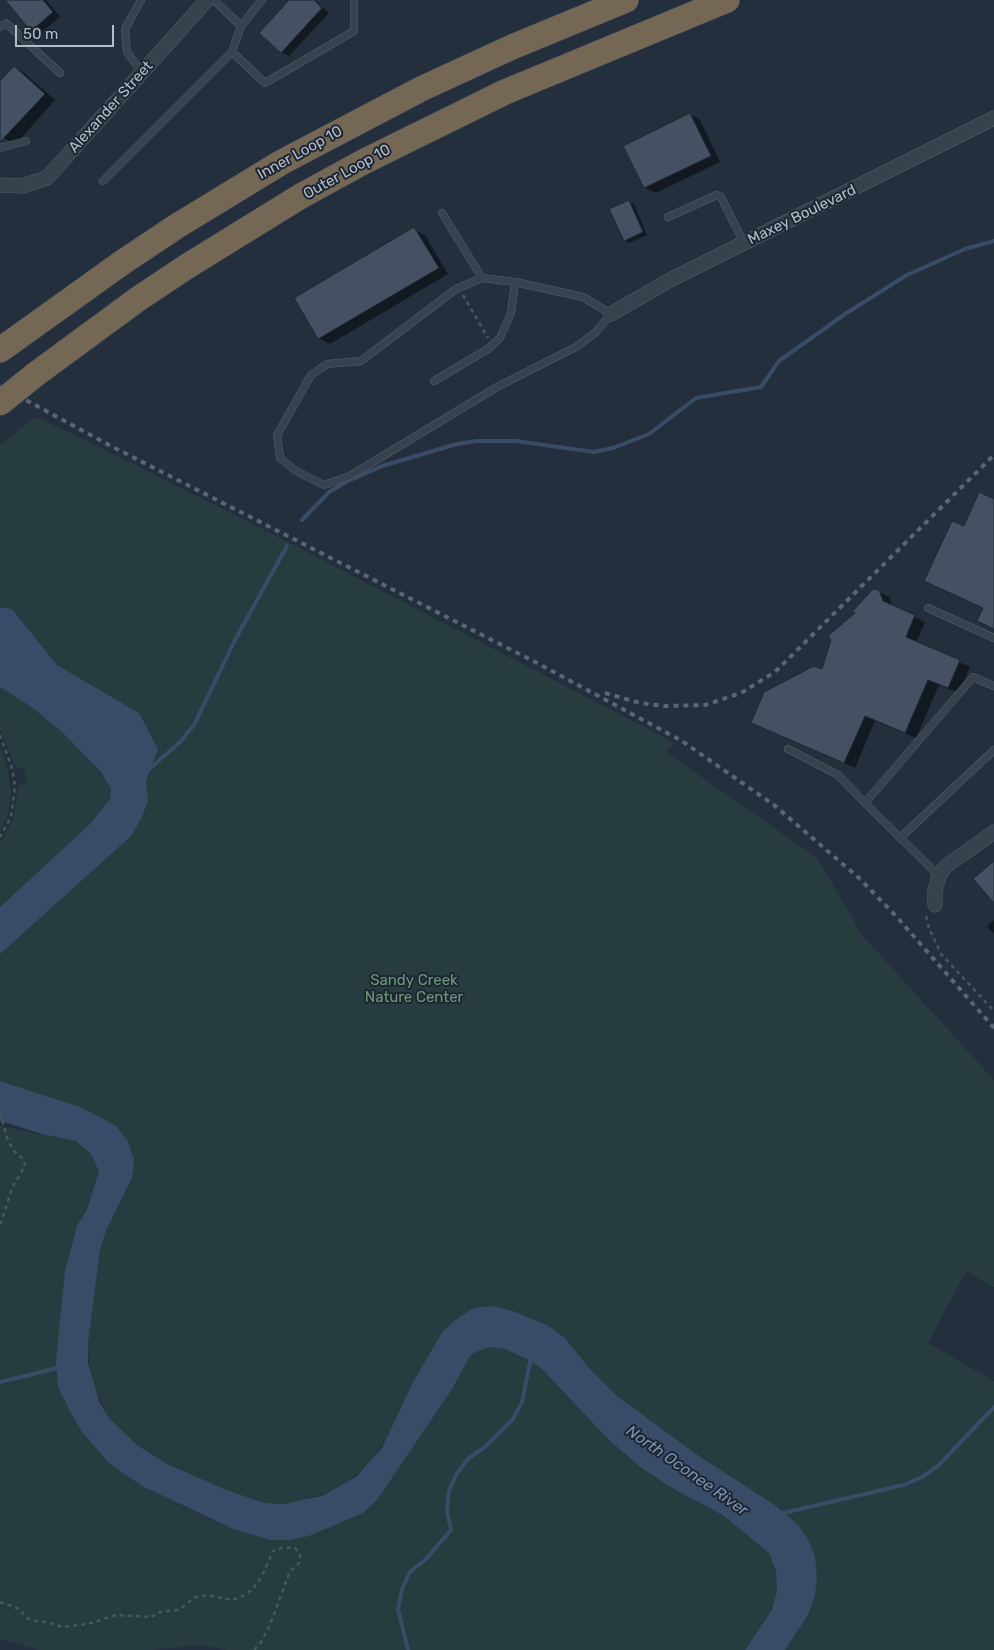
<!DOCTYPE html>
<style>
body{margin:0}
#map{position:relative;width:994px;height:1650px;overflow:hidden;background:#242f3e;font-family:Rubik,sans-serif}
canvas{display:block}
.scale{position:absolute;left:15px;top:25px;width:99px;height:22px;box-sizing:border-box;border:2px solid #b4bcc9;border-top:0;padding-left:6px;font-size:15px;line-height:18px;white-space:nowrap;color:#b4bcc9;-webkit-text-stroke:4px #1d2633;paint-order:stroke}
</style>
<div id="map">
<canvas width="994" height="1650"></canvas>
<div class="scale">50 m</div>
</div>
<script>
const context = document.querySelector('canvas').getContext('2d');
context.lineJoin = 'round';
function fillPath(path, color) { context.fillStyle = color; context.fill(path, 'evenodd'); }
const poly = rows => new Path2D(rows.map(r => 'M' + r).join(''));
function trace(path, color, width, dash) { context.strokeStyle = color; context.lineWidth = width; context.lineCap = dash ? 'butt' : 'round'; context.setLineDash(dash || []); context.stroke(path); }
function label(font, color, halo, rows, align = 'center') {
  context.font = font + ' Rubik,sans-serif'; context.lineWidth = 4; context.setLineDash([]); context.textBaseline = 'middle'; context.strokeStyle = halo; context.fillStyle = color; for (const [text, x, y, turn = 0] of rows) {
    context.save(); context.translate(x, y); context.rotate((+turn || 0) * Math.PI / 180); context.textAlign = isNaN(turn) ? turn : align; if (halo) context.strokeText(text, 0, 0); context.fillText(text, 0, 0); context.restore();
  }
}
const green = poly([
 [35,417,77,436,247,521,675,743,666,752,817,858,863,936,994,1080,994,1287,966,1271,928,1343,994,1381,994,1650,785,1650,815,1596,817,1577,815,1557,783,1513,774,1505,610,1408,590,1370,565,1338,549,1326,513,1311,494,1306,433,1348,413,1382,392,1431,370,1463,340,1488,303,1501,283,1504,264,1503,227,1490,167,1464,137,1445,109,1418,92,1383,88,1344,100,1250,106,1231,131,1181,80,1107,0,1081,0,942,148,801,146,781,158,749,84,681,57,665,12,609,0,607,0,445],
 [0,687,30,706,61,731,101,772,111,789,110,799,91,823,0,907,0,844,13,819,19,785,26,784,25,768,17,769,0,729],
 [0,744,8,769,11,796,7,817,0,832],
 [0,1126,76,1141,91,1154,99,1172,94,1191,81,1219,56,1361,58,1387,142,1486,214,1521,251,1535,309,1536,327,1528,453,1366,493,1322,522,1323,562,1390,624,1454,672,1488,724,1516,750,1535,769,1542,782,1607,769,1616,745,1650,227,1650,201,1645,152,1650,40,1650,0,1639]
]);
const water = poly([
 [0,607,12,609,57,665,139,713,158,749,146,781,148,801,141,819,131,836,0,954,0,907,91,823,110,799,111,789,101,772,61,731,30,706,0,687],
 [0,1081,80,1107,115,1125,127,1140,134,1159,132,1178,106,1231,100,1250,88,1344,88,1363,99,1401,109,1418,137,1445,167,1464,227,1490,264,1503,283,1504,322,1496,356,1477,382,1448,413,1382,443,1331,458,1318,474,1308,494,1306,513,1311,549,1326,565,1338,589,1368,617,1396,696,1454,776,1506,798,1525,808,1539,815,1557,817,1577,815,1596,808,1615,785,1650,745,1650,772,1610,777,1591,776,1571,769,1553,724,1516,672,1488,639,1466,609,1440,542,1369,529,1360,505,1349,489,1347,471,1354,452,1389,377,1500,363,1513,309,1536,290,1540,270,1540,233,1529,142,1486,109,1463,83,1433,73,1417,58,1387,56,1361,65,1271,77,1226,87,1209,99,1172,91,1154,76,1141,46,1135,0,1121]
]);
const shadow = poly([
 [7,0,46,0,60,17,39,34,32,30],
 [291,0,315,0,329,13,289,56,281,52],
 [14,67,24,73,55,100,15,145,0,135,0,83],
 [690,114,700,120,720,162,656,193,645,188,625,146],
 [629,202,634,204,647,235,629,243,625,241],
 [414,229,425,235,448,274,330,344,319,338],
 [878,591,889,597,893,607,925,622,916,642,970,667,959,693,939,685,916,738,875,721,855,768,752,723,822,670,856,614],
 [994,920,994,934,987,926]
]);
const stream = poly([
 [302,520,329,492,346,482,382,466,457,444,477,441,516,441,594,452,613,448,649,434,696,398,761,387,779,361,845,314,907,275,965,249,994,241],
 [147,771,180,742,194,725,235,640,287,546],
 [0,1382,61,1367],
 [783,1516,783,1513,904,1485,922,1477,938,1466,994,1407],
 [408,1650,398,1609,402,1589,410,1572,426,1559,451,1530,447,1511,449,1491,457,1473,469,1458,485,1447,513,1419,522,1402,531,1357]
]);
const building = poly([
 [5,0,43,0,53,12,31,31,5,0],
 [289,0,314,0,322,8,281,53,259,33,289,0],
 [14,66,45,94,0,142,0,81,14,66],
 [690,113,711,156,644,188,623,146,690,113],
 [629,200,643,232,624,241,609,209,629,200],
 [414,227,439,268,318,339,294,298,414,227],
 [979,492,994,499,994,629,977,621,983,608,924,581,952,521,964,526,979,492],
 [873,589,879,590,883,601,915,615,906,637,960,660,948,688,928,680,905,733,865,716,844,763,751,723,764,692,814,666,822,669,831,640,828,636,855,613,852,612,873,589],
 [994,861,994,903,973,879,994,861]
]);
const path = poly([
 [463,295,488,338],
 [0,735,12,768,15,786,11,817,0,837],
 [926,916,929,928,941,954,994,1011],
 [0,1113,8,1141,15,1152,24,1160,25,1166,12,1188,0,1226],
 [0,1602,19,1609,27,1618,34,1621,47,1622,62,1627,88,1624,116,1615,151,1617,160,1612,178,1610,196,1597,207,1595,232,1600,241,1597,253,1589,262,1576,273,1551,282,1548,295,1548,300,1554,299,1563,290,1571,270,1625,261,1642,254,1650]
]);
const lane = poly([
 [141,0,125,29,127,52,142,73],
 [214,0,241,26,262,0],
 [0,27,6,23,60,73],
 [232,52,241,26],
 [0,148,26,141],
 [103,181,232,52,265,83,354,31,354,0],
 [442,213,482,278],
 [668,217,717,195,721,197,744,243],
 [482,278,515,282,583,297,611,314,595,333,576,347,497,387,350,476,324,485,296,471,280,458,277,435,311,375,327,364,361,361,456,289,482,278],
 [434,381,488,349,500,338,511,313,515,282],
 [928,608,994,638],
 [788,749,838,775,865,803],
 [900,838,994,750],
 [939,876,865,803,973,677,994,686]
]);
const street = poly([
 [0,185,22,186,47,178,207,0],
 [611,314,670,280,994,118],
 [935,905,935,891,939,876,946,866,994,832]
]);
const highway = poly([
 [0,350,123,262,177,226,282,162,421,89,512,47,626,0],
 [36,374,138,299,186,267,301,196,365,161,505,92,727,0]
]);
const rail = poly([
 [0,386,109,445,539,664,682,741,774,805,859,878,896,916,994,1028],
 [605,693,640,703,664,706,705,705,741,693,775,672,994,455]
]);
const highwayBridge = poly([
 [0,403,36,374]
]);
const streetNames = [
 ["Alexander Street",111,107,-48],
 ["Inner Loop 10",300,153,-29],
 ["Outer Loop 10",347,172,-29],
 ["Maxey Boulevard",802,215,-26]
];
const parkNames = [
 ["Sandy Creek",414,981],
 ["Nature Center",414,998]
];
const waterNames = [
 ["North Oconee River",687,1471,35]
];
fillPath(green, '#263c3f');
fillPath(water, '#394c67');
fillPath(shadow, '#0007');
trace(stream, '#394c67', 4);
fillPath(building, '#455162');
trace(building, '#1f2835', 1);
trace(lane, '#565f6c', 8);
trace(street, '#565f6c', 15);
trace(highway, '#434c59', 26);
trace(path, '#44595c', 2.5, [4, 4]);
trace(lane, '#38414e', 7);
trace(street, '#38414e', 14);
trace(highway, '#746855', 25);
trace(rail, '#5a6575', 4, [5, 5]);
trace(highwayBridge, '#434c59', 26, []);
trace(highwayBridge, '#746855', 25);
label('15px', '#b4bcc9', '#1d2633', streetNames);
label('15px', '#6b9a76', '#1d2633', parkNames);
label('italic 16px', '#7c92b1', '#1d2633', waterNames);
</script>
